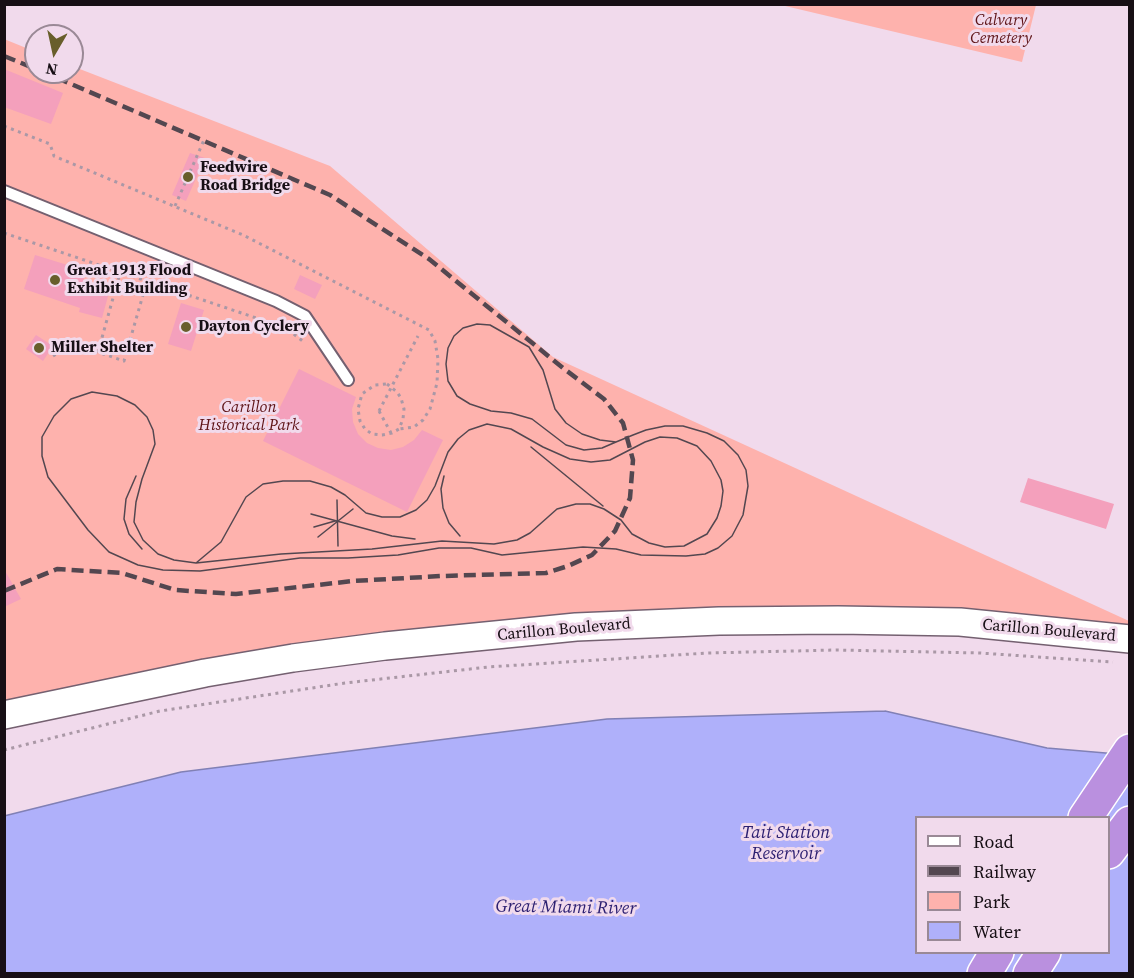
<!DOCTYPE html>
<style>
body{margin:0}
#map{position:relative;width:1134px;height:978px;overflow:hidden;background:#f1daec;font-family:"Source Serif 4",serif}
canvas{display:block}
.frame{position:absolute;inset:0;border:6px solid #170f15;pointer-events:none}
.legend{position:absolute;left:915px;top:816px;width:195px;height:138px;box-sizing:border-box;background:#f1daec;border:2px solid #9a8996;margin:0;padding:8px 10px;list-style:none;font-size:18px;color:#170f15}
.legend li{display:flex;align-items:center;gap:12px;height:30px}
.legend b{width:30px;border:2px solid #9a8996}
.north{position:absolute;left:24px;top:24px;width:60px;height:60px;box-sizing:border-box;background:#f1daec;border:2px solid #9a8996;border-radius:50%;rotate:189deg;font-size:16px;font-weight:700;line-height:24px;text-align:center;color:#170f15}
.north::after{content:'';display:block;margin:auto;width:21px;height:27px;background:#685e2b;clip-path:polygon(50% 0,100% 100%,50% 72%,0 100%)}
</style>
<div id="map">
<canvas width="1134" height="978"></canvas>
<div class="frame"></div>
<ul class="legend">
<li><b style="height:8px;background:#fff"></b>Road</li>
<li><b style="height:8px;background:#534750"></b>Railway</li>
<li><b style="height:16px;background:#feb2ad"></b>Park</li>
<li><b style="height:16px;background:#afb0fa"></b>Water</li>
</ul>
<div class="north">N</div>
</div>
<script>
const context = document.querySelector('canvas').getContext('2d');
context.lineJoin = 'round';
function fillPath(path, color) { context.fillStyle = color; context.fill(path, 'evenodd'); }
const poly = rows => new Path2D(rows.map(r => 'M' + r).join(''));
function trace(path, color, width, dash) { context.strokeStyle = color; context.lineWidth = width; context.lineCap = dash ? 'butt' : 'round'; context.setLineDash(dash || []); context.stroke(path); }
function label(font, color, halo, rows, align = 'center') {
  context.font = font + ' "Source Serif 4",serif'; context.lineWidth = 6; context.setLineDash([]); context.textBaseline = 'middle'; context.strokeStyle = halo; context.fillStyle = color; for (const [text, x, y, turn = 0] of rows) {
    context.save(); context.translate(x, y); context.rotate((+turn || 0) * Math.PI / 180); context.textAlign = isNaN(turn) ? turn : align; if (halo) context.strokeText(text, 0, 0); context.fillText(text, 0, 0); context.restore();
  }
}
const green = poly([
 [781,5,1036,5,1022,62],
 [4,39,36,52,36,72,72,72,72,66,330,166,553,357,1129,621,1129,624,1115,637,576,627,5,715]
]);
const water = poly([
 [885,711,1047,748,1129,755,1129,973,5,973,4,816,181,772,607,719,885,711],
 [916,818,1108,818,1108,952,916,952,916,818]
]);
const building = poly([
 [4,69,63,93,51,124,4,107],
 [190,153,205,158,186,201,172,195],
 [35,255,87,271,83,281,110,289,102,318,79,312,80,308,24,289],
 [300,275,322,285,315,299,294,289],
 [181,303,204,310,191,351,168,344],
 [36,335,53,346,43,361,26,349],
 [299,369,356,397,352,409,353,422,358,434,367,443,378,448,391,450,403,447,414,440,422,430,443,440,407,512,263,441],
 [1028,478,1114,504,1106,529,1020,502],
 [4,569,21,599,4,607]
]);
const path = poly([
 [4,126,50,144,54,156,243,235,429,330,435,341,438,359,437,383,430,409,423,420,414,427,399,429],
 [175,206,204,140],
 [4,233,286,328,305,343],
 [98,352,120,273],
 [53,356,68,347,86,348,124,361,147,281],
 [387,384,397,392,401,398,404,409,403,419,399,429,392,433,382,435,372,434,365,429,360,421,358,409,362,394,375,385,387,384],
 [379,411,391,433],
 [4,750,160,711,345,683,488,667,707,653,836,650,980,653,1113,662]
]);
const service = poly([
 [4,191,276,301,305,316,348,380]
]);
const tertiary = poly([
 [4,715,205,673,293,658,385,646,576,627,719,621,838,620,960,622,1130,639]
]);
const motorway = poly([
 [1085,818,1130,751],
 [1108,852,1130,823],
 [984,974,997,952],
 [1030,974,1044,952]
]);
const tram = poly([
 [531,447,603,506],
 [136,476,126,499,124,519,129,534,142,549],
 [444,476,441,489,443,508,449,523,460,536],
 [337,500,338,546],
 [311,514,392,536,415,539],
 [314,527,335,521],
 [318,537,353,509],
 [196,563,221,542,246,497,263,484,283,481,310,481,331,487,345,495,366,513,382,517,400,517,416,510,427,500,435,486,448,452,458,439,469,430,487,424,511,429,543,447,570,459,591,462,610,460,645,442,660,437,677,438,697,446,711,461,721,480,723,491,721,506,717,518,707,534,684,546,665,547,649,543,632,534,621,520,604,509,590,504,576,504,557,509,530,533,517,540,494,544,442,541,372,549,281,554,196,563,174,560,158,554,143,540,134,522,136,502,142,479,155,444,153,430,147,417,135,405,117,396,92,392,71,399,54,416,42,437,42,456,48,477,88,530,109,552,138,565,163,570,200,571,300,558,348,558,398,555,439,548,471,548,502,555,583,547,616,549,641,555,686,556,705,554,718,548,732,536,743,515,748,486,746,470,738,455,724,441,707,433,683,426,665,426,646,430,633,435,616,442,602,448,584,450,566,445,532,419,511,413,491,411,470,404,457,396,448,381,446,364,448,348,454,336,463,328,477,324,490,325,529,347,543,370,555,409,566,423,582,434,600,440,616,442]
]);
const rail = poly([
 [4,56,36,69],
 [4,591,57,569,122,573,175,590,236,594,353,581,442,576,546,573,568,566,592,555,615,531,630,498,633,460,623,423,604,399,563,368,429,259,330,195,43,72]
]);
const pathBridge = poly([
 [379,411,418,336]
]);
const markers = [
 [188,177,6,"#685e2b"],
 [55,280,6,"#685e2b"],
 [186,327,6,"#685e2b"],
 [39,348,6,"#685e2b"]
];
const parkNames = [
 ["Calvary",1001,21],
 ["Cemetery",1001,39],
 ["Carillon",249,408],
 ["Historical Park",249,426]
];
const poiNames = [
 ["Feedwire",200,168],
 ["Road Bridge",200,186],
 ["Great 1913 Flood",67,271],
 ["Exhibit Building",67,289],
 ["Dayton Cyclery",198,327],
 ["Miller Shelter",51,348]
];
const streetNames = [
 ["Carillon Boulevard",564,630,-5],
 ["Carillon Boulevard",1049,631,5]
];
const waterNames = [
 ["Tait Station",786,833],
 ["Reservoir",786,854],
 ["Great Miami River",566,908,1]
];
fillPath(green, '#feb2ad');
fillPath(water, '#afb0fa');
trace(water, '#8180b5', 1.5);
fillPath(building, '#f4a0bc');
trace(service, '#746070', 14);
trace(tertiary, '#746070', 30);
trace(motorway, '#fff', 36);
trace(path, '#aa98a6', 3, [3, 4.5]);
trace(service, '#fff', 10);
trace(tertiary, '#fff', 27);
trace(motorway, '#ba90df', 33);
trace(tram, '#534750', 1.5);
trace(rail, '#534750', 4.5, [12, 6]);
trace(pathBridge, '#aa98a6', 3, [3, 4.5]);
for (const [x, y, r, color] of markers) { const dot = new Path2D(); dot.arc(x, y, r, 0, 2 * Math.PI); context.fillStyle = color; context.fill(dot); trace(dot, '#f1daec', 2); }
label('italic 16px', '#5e1316', '#f1daec', parkNames);
label('bold 16px', '#170f15', '#f1daec', poiNames, 'left');
label('16px', '#170f15', '#f1daec', streetNames);
label('italic 18px', '#2c1f71', '#f1daec', waterNames);
</script>
